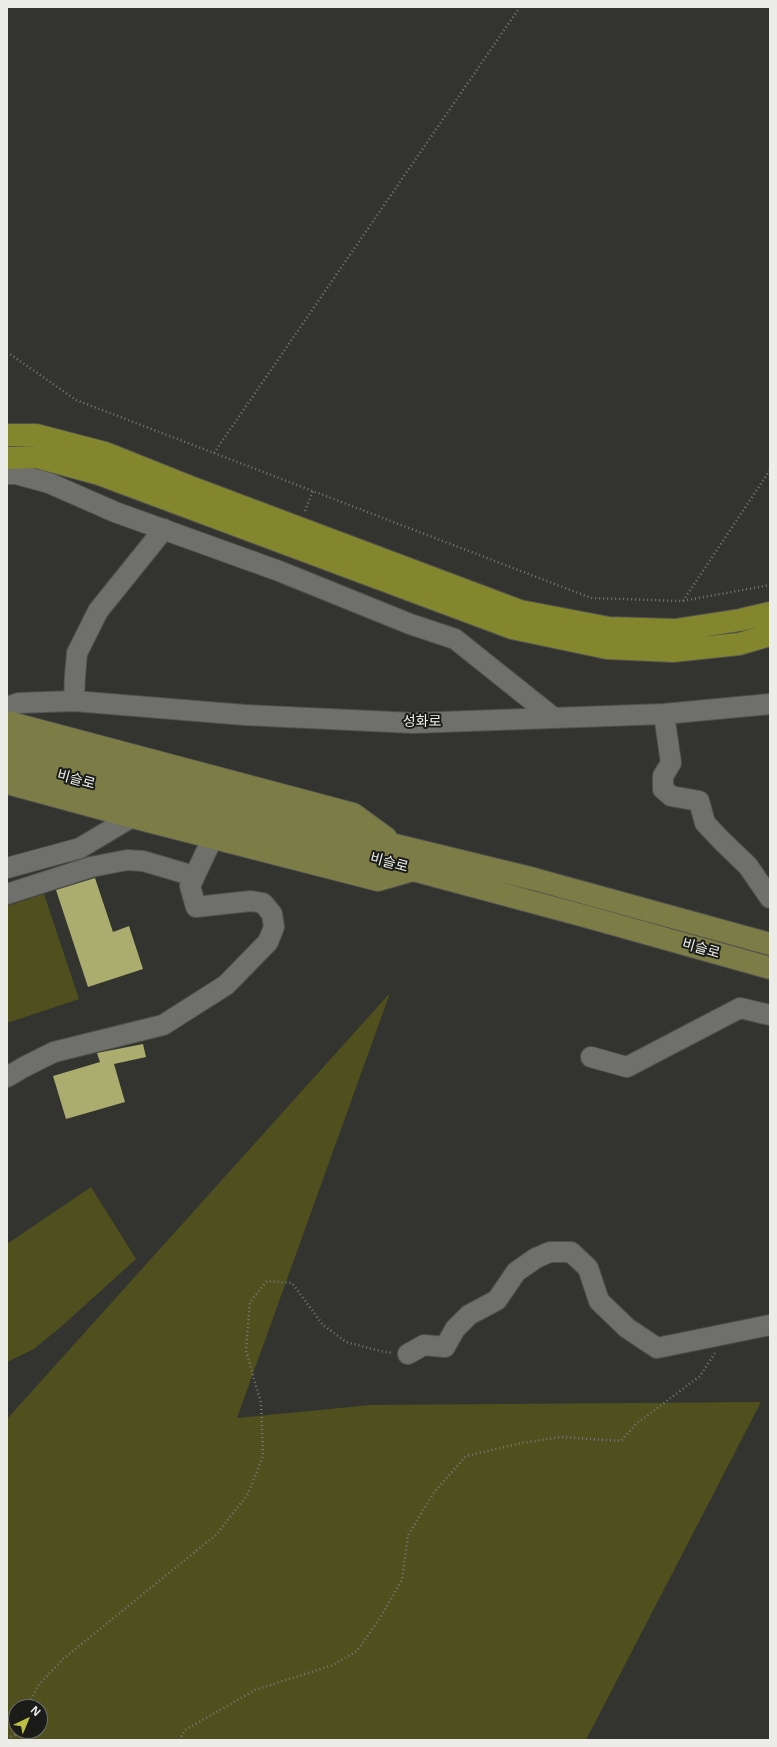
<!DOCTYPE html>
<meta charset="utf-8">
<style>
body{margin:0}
#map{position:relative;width:777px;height:1747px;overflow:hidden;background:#33342f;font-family:"Noto Sans",sans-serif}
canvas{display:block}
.frame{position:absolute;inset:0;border:8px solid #ecece9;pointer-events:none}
.north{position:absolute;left:8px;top:1699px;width:40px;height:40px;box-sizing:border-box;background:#1b1b19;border:1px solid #6f6f6c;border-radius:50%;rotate:44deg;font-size:11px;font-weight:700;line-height:16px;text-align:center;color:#ecece9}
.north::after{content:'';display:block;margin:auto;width:14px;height:18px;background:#bdbf43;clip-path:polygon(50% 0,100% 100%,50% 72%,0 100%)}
</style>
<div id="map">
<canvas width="777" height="1747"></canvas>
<div class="frame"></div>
<div class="north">N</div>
</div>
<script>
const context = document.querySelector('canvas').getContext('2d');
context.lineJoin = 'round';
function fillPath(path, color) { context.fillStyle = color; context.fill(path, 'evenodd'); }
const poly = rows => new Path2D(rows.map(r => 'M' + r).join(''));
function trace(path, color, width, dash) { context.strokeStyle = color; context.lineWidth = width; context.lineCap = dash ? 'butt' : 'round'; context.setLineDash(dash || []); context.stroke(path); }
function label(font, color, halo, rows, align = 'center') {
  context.font = font + ' "Noto Sans","Noto Sans KR",sans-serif'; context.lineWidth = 4; context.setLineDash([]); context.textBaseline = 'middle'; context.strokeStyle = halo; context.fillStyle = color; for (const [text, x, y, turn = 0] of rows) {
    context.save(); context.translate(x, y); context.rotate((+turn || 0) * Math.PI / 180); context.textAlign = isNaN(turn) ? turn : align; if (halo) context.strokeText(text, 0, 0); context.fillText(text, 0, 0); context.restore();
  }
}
const green = poly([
 [44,894,79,999,7,1023,7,906],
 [390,993,237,1418,371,1405,761,1402,586,1740,7,1740,7,1419],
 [16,1707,40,1707,40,1731,16,1731],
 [91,1187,136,1259,63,1325,34,1349,7,1362,7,1244]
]);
const building = poly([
 [95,878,113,932,129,926,143,969,88,987,56,890],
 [143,1044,146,1057,114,1064,125,1102,66,1119,53,1076,100,1062,97,1053]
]);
const path = poly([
 [7,352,76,400,591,598,682,601,770,585],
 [214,453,520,7],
 [305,511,313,491],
 [683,601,770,470],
 [28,1707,37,1687,63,1659,217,1534,248,1494,263,1456,261,1403,246,1351,250,1302,267,1281,292,1283,323,1325,346,1342,380,1351,392,1353],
 [7,1738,15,1735,16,1731],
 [179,1740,185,1730,255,1690,333,1665,357,1651,380,1618,402,1580,408,1535,435,1491,466,1456,517,1444,561,1437,621,1441,636,1424,700,1376,715,1353]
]);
const minor = poly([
 [7,474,16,474,49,483,115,512,279,571,410,624,455,639,554,718],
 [74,701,75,676,77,653,98,611,164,529],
 [7,707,19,703,74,701,245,715,413,723,664,714,770,704],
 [664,714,671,763,663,776,663,789,671,796,699,801,705,823,722,841,748,866,770,898],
 [7,868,80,848,132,817],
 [7,894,91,867,127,860,143,861,194,876],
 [591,1057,627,1067,740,1008,770,1015],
 [7,1077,24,1067,54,1052,163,1025,226,985,268,942,274,927,272,914,263,903,251,901,196,907,190,886,213,837],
 [408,1354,424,1345,445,1347,455,1329,469,1315,497,1300,516,1272,536,1258,550,1252,571,1252,588,1268,599,1301,627,1328,657,1348,770,1325]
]);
const major = poly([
 [7,722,353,814,386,838],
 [7,743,280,817,534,879,770,944],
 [7,761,588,917,770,968],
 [7,783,132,817,378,880,413,870]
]);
const highway = poly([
 [7,435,36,435,105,453,190,487,520,611,609,628,675,630,740,620,770,613],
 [7,458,36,457,99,474,512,628,607,648,673,651,739,644,770,635]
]);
const streetNames = [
 ["성화로",422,722],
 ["비슬로",76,780,15],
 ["비슬로",389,863,15],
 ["비슬로",701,949,16]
];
fillPath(green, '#4f501d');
fillPath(building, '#aaad6e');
trace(minor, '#51514e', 22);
trace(major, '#51514e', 24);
trace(highway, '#51514e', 24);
trace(path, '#797975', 2.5, [1, 3]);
trace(minor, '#6f706b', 20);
trace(major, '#7c7d46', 22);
trace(highway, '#84862e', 22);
label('14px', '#ecece9', '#1b1b19', streetNames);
</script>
